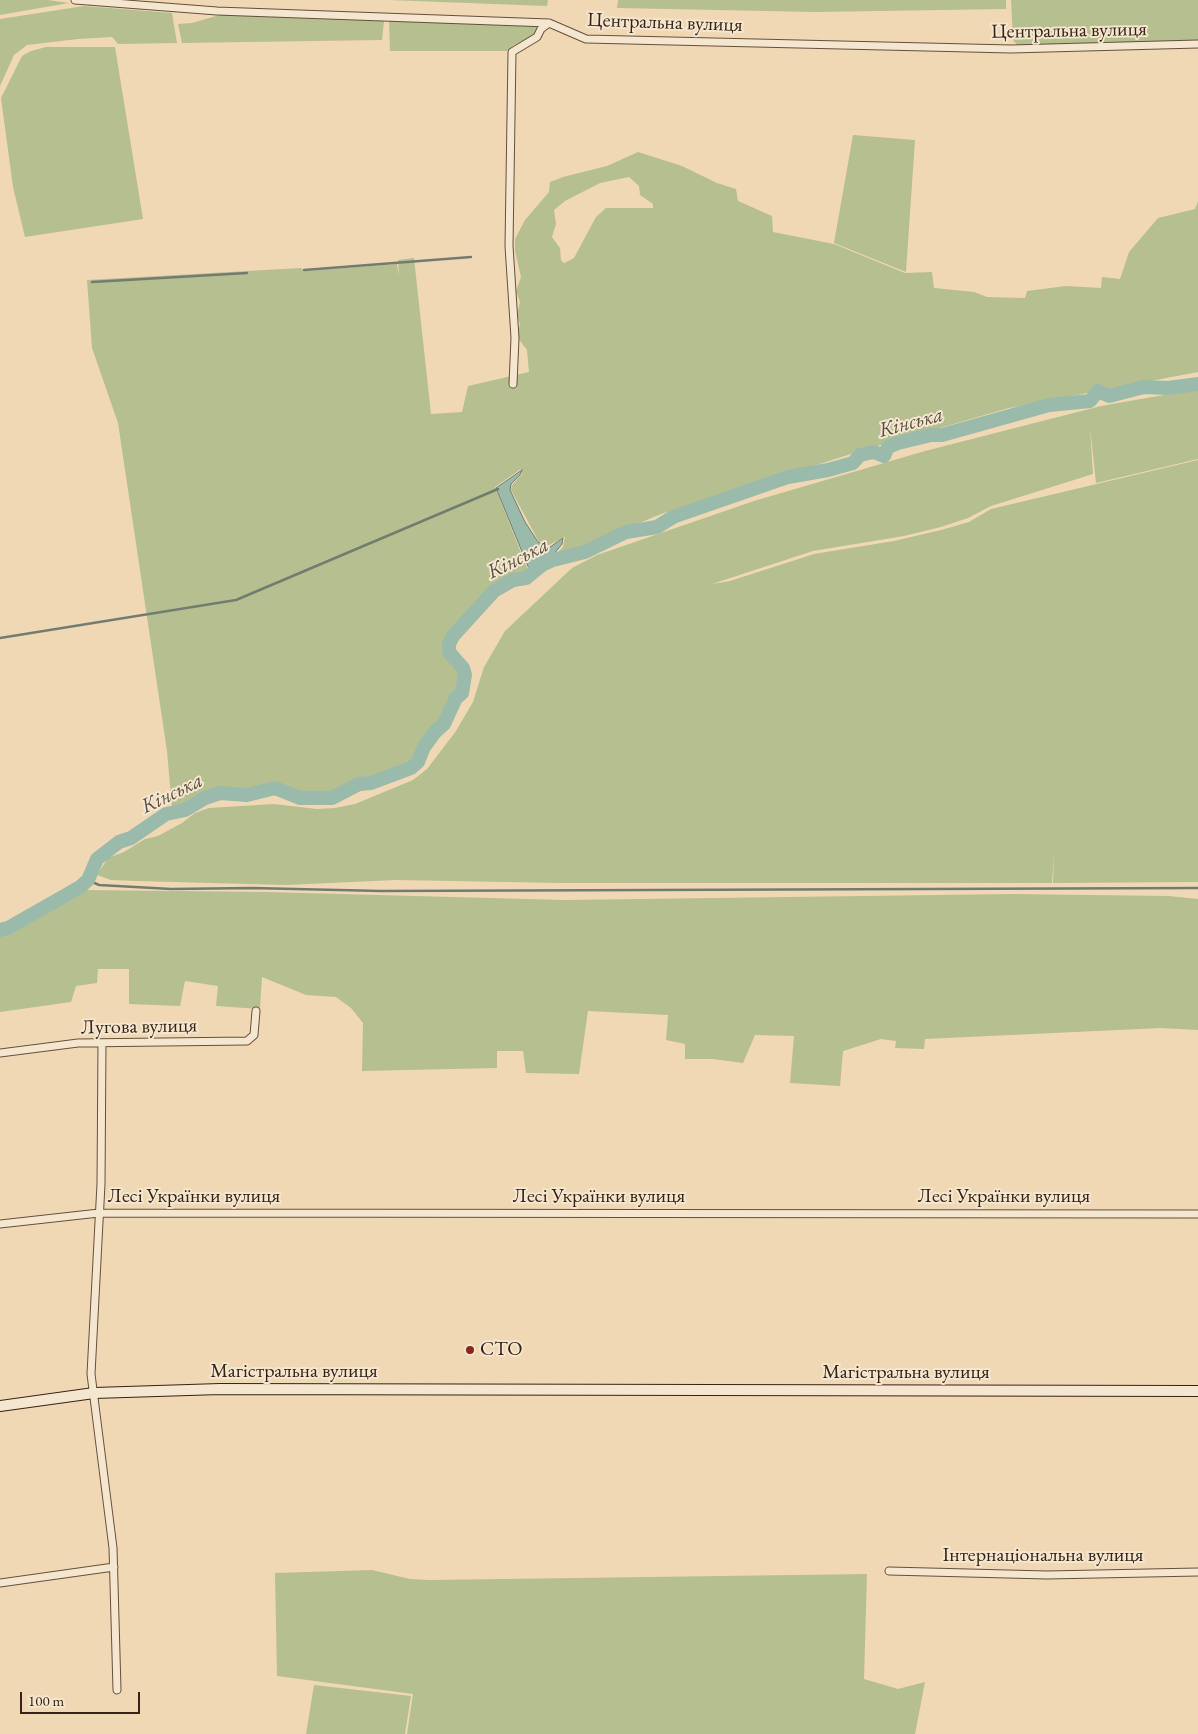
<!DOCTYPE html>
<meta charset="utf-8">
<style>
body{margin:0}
#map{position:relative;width:1198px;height:1734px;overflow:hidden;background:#f0d8b5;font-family:"EB Garamond",serif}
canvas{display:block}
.scale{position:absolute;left:20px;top:1692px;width:120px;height:22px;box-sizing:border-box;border:2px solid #372214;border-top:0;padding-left:6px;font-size:15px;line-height:18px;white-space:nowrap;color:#372214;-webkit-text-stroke:4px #f5e6cf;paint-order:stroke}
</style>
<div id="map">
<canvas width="1198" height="1734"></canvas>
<div class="scale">100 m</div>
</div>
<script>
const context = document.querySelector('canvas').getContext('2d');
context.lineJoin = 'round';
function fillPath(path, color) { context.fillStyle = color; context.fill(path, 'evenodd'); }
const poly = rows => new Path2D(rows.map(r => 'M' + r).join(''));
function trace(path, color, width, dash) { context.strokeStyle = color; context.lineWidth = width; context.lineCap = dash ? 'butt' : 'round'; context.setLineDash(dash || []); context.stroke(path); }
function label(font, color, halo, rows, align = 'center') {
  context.font = font + ' "EB Garamond",serif'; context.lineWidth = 4; context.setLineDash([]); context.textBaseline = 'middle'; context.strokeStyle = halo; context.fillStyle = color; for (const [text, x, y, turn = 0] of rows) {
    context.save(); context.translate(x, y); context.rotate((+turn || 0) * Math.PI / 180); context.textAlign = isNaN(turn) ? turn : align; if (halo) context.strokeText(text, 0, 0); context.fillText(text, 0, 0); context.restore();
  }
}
const green = poly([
 [0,0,48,0,69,3,0,15],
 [388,0,548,0,547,6],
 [618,0,1006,0,1006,9,816,12,617,8],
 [1011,0,1198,0,1198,41,1017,45,1013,40],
 [84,6,172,13,177,43,118,44,112,37,78,39,27,45,14,55,0,86,0,19],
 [223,14,384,21,382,40,182,43,178,24,192,23],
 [389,21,538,26,533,37,514,45,507,51,390,51],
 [46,47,115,47,143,219,25,237,13,187,1,98,22,56,31,51],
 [853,135,915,140,906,272,834,243],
 [638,152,682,166,717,183,736,189,738,201,772,216,773,232,834,244,905,273,932,272,934,288,974,292,987,297,1025,298,1027,291,1066,286,1101,288,1102,277,1120,279,1129,252,1158,218,1195,209,1198,201,1198,372,1009,408,867,449,661,514,568,553,556,555,563,547,565,537,545,547,542,541,539,542,511,490,512,485,522,474,521,469,495,487,529,573,526,576,509,577,495,587,462,617,450,634,446,642,445,654,462,674,461,684,439,724,410,765,356,782,337,793,321,796,301,793,279,783,245,791,223,790,172,808,167,751,118,423,92,348,87,280,301,268,304,271,397,264,399,276,398,260,414,258,431,414,462,412,468,386,529,372,527,350,517,337,520,324,517,315,520,302,516,291,521,277,515,251,515,239,525,220,549,192,550,182,563,177,607,166],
 [629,177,639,186,640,195,653,204,653,208,606,208,596,217,574,258,564,263,561,260,560,248,552,237,556,224,554,210,565,201,600,183],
 [1198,389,1198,459,1096,483,1090,427,1093,474,991,506,968,518,941,527,904,536,813,551,712,584,730,581,814,554,894,541,941,530,969,522,991,509,1198,460,1198,882,1053,883,1054,855,1052,883,562,883,396,880,286,885,137,881,111,880,97,875,108,858,124,852,145,839,158,836,182,823,195,813,209,808,274,804,317,809,335,808,355,804,413,780,427,769,456,731,473,702,484,667,505,631,572,568,597,555,754,501,925,451,1101,406],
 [85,890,266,892,565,900,1012,894,1169,896,1198,899,1198,1030,1161,1028,925,1039,924,1049,895,1048,896,1041,881,1039,843,1051,840,1086,790,1083,794,1036,755,1035,743,1063,713,1059,685,1059,685,1044,666,1040,668,1015,588,1011,579,1074,526,1073,523,1051,497,1051,497,1068,362,1071,363,1023,351,1008,336,997,306,995,262,977,260,1009,216,1006,218,986,185,981,180,1006,129,1004,129,969,98,969,97,983,76,986,71,1002,0,1012,0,934,23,924],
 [372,1570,410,1579,429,1580,867,1574,864,1679,898,1689,925,1682,915,1734,407,1734,413,1694,277,1676,275,1573],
 [314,1685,411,1696,405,1734,306,1734]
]);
const water = poly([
 [522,470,520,475,511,484,510,490,525,522,538,542,542,544,543,552,563,538,562,544,553,555,558,555,559,561,544,565,532,576,496,488,522,470]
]);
const stream = poly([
 [304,270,471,257],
 [92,282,247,273],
 [0,638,236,600,498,489],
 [88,880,99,885,171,889,252,888,381,891,1198,888]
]);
const river = poly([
 [0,930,8,928,80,887,88,880,97,859,119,842,131,838,166,814,185,810,205,798,220,793,247,795,275,788,300,798,332,798,359,784,371,783,411,768,418,762,424,747,435,732,444,724,456,698,462,693,465,675,463,668,449,652,449,644,453,636,494,591,513,580,526,578,542,565,553,560,585,552,626,532,657,527,673,517,788,477,828,470,853,463,860,455,874,452,884,456,888,447,898,443,931,435,942,435,1049,405,1090,401,1098,391,1109,396,1144,387,1168,388,1198,384]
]);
const street = poly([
 [75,0,217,11,549,23,586,39,1011,49,1198,44],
 [513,384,515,338,509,246,512,52,537,37,541,29,549,23],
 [102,1043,101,1184,91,1374,113,1548,117,1690],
 [0,1053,78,1043,247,1041,254,1035,256,1011],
 [0,1224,99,1213,1198,1214],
 [889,1571,1047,1575,1198,1572],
 [0,1583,114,1567]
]);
const secondary = poly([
 [0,1406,94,1393,220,1389,1198,1391]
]);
const markers = [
 [470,1350,5,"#8f2418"]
];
const streetNames = [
 ["Центральна вулиця",665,23,2],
 ["Центральна вулиця",1069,31,-1],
 ["Лугова вулиця",139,1027,-1],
 ["Лесі Українки вулиця",194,1197],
 ["Лесі Українки вулиця",599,1197],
 ["Лесі Українки вулиця",1004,1197],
 ["Магістральна вулиця",294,1372],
 ["Магістральна вулиця",906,1373],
 ["Інтернаціональна вулиця",1043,1556]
];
const poiNames = [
 ["СТО",480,1350]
];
const waterNames = [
 ["Кінська",911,423,-15],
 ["Кінська",518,559,-27],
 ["Кінська",172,794,-26]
];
fillPath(green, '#b6bf90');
fillPath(water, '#9abaac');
trace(water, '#727d6f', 1);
trace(stream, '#727d6f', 2.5);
trace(river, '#9abaac', 14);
trace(street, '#65503c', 9);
trace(secondary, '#372214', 12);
trace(street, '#f5e6cf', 7);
trace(secondary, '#f5e6cf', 10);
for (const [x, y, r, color] of markers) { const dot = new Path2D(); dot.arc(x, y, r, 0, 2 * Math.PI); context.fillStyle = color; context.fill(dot); trace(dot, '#f5e6cf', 2); }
label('20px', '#372214', '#f5e6cf', streetNames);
label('20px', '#372214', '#f5e6cf', poiNames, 'left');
label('italic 21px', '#555042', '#f5e6cf', waterNames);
</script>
